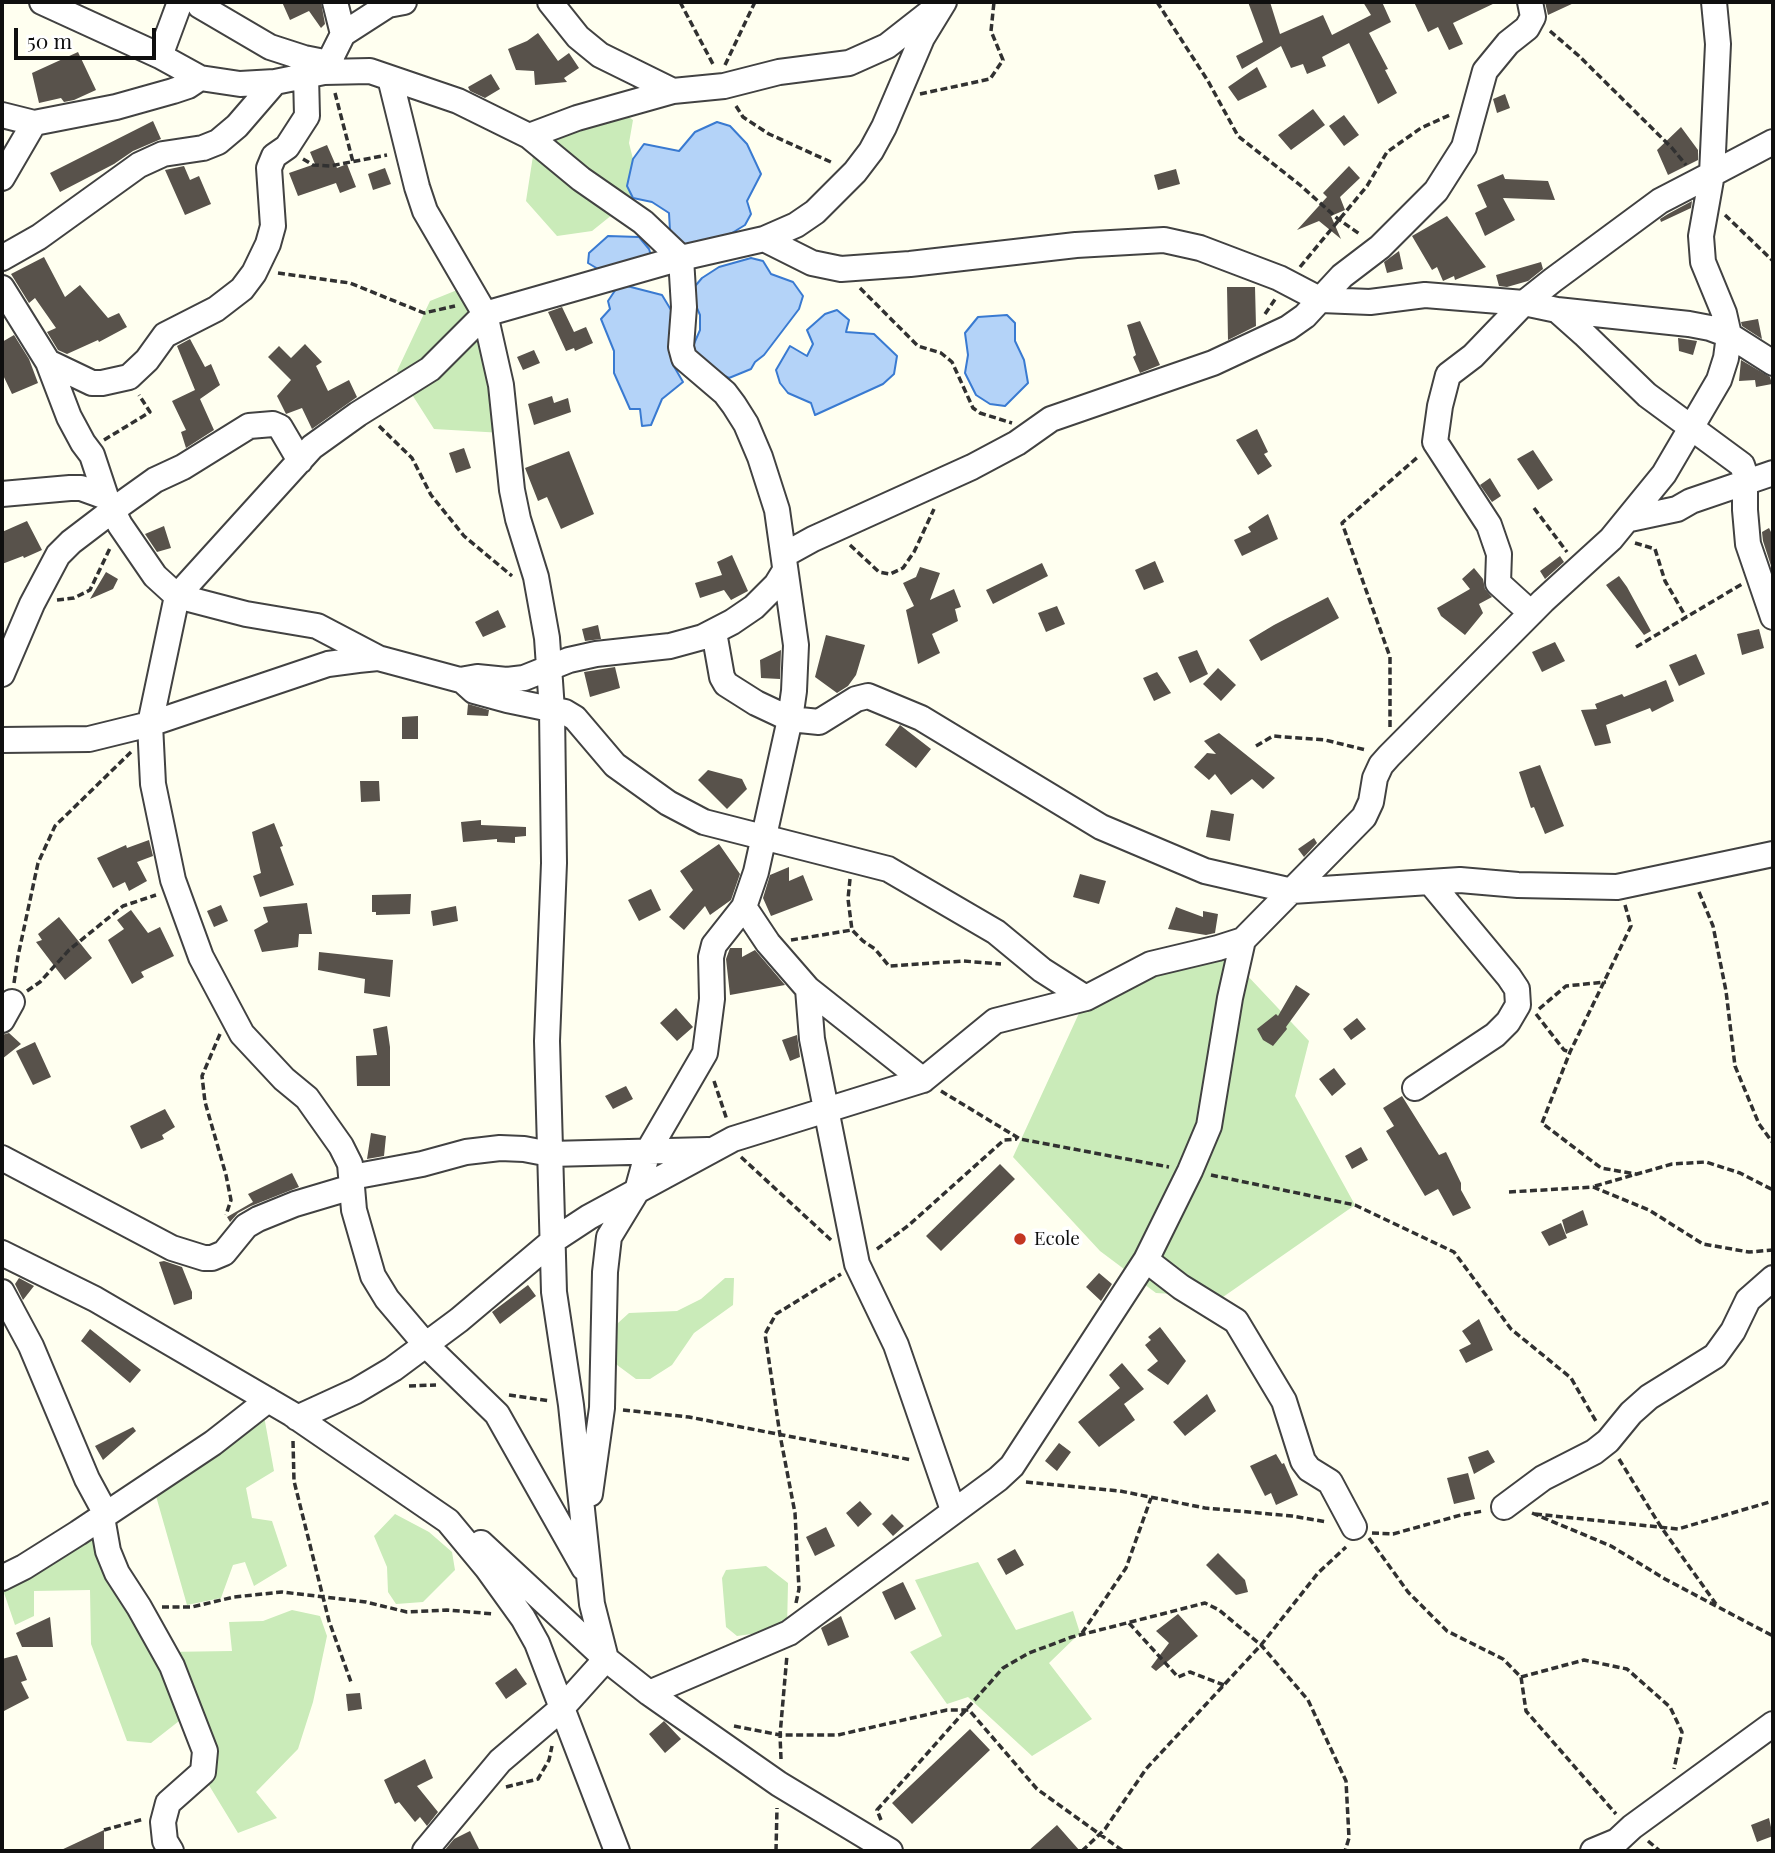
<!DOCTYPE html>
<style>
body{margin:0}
#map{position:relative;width:1775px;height:1853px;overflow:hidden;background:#fffff0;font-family:"Playfair Display",serif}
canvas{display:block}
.frame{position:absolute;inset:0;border:4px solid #0f0f0f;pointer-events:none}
.scale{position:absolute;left:14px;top:28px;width:142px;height:32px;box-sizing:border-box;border:4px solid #0f0f0f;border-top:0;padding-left:9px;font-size:21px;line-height:24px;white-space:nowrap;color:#0f0f0f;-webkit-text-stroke:5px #fff;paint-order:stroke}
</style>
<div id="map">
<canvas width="1775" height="1853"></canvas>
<div class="frame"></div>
<div class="scale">50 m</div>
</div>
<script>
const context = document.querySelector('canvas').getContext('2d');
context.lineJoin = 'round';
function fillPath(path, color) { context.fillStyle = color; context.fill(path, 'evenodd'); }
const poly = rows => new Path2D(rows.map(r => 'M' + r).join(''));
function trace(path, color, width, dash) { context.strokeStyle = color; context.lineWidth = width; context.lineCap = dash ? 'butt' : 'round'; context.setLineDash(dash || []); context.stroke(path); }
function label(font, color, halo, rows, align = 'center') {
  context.font = font + ' "Playfair Display",serif'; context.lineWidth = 7; context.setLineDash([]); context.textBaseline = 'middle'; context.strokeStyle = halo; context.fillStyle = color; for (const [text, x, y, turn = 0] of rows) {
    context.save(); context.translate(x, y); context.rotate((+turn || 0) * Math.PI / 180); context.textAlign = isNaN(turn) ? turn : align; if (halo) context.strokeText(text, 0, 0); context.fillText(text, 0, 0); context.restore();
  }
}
const green = poly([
 [616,108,633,120,629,143,633,159,627,185,633,198,592,231,557,236,526,201,535,143],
 [467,286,503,433,434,429,397,371,430,301],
 [1228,955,1309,1041,1295,1096,1355,1205,1223,1297,1156,1293,1100,1251,1013,1157,1086,998],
 [725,1278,734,1278,733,1305,694,1333,672,1365,650,1379,636,1379,613,1362,611,1345,618,1323,629,1313,677,1311,701,1299],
 [264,1416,274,1471,246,1488,252,1518,272,1521,287,1566,254,1586,245,1562,233,1565,221,1598,187,1605,156,1496],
 [395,1514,429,1532,452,1552,455,1570,423,1602,396,1604,388,1592,387,1567,374,1536],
 [102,1526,165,1652,232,1651,229,1622,263,1621,292,1610,320,1616,327,1636,313,1702,298,1749,256,1792,277,1818,238,1833,207,1782,188,1714,151,1743,127,1741,91,1644,90,1590,34,1591,34,1616,15,1625,2,1587],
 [978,1562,1016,1630,1073,1611,1080,1633,1049,1663,1092,1719,1032,1756,968,1697,947,1704,910,1652,942,1636,915,1580],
 [766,1566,788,1583,787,1629,737,1636,726,1627,722,1578,726,1570]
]);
const water = poly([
 [717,122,730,126,747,144,761,174,747,201,751,214,745,225,732,233,700,246,681,250,670,231,669,213,652,202,633,198,627,186,633,159,644,144,679,151,695,132,717,122],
 [608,236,639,237,649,249,651,255,598,269,588,263,589,253,608,236],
 [751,258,763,261,771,274,793,282,803,296,799,309,764,355,755,362,751,369,729,378,700,364,690,353,700,330,700,315,690,292,702,278,719,267,751,258],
 [627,286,662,295,674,315,677,360,672,363,683,382,662,399,651,425,642,426,640,409,630,409,614,373,614,351,601,319,610,309,608,301,616,289,627,286],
 [837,310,849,320,846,332,874,334,897,356,894,374,883,384,815,415,811,403,788,393,780,383,776,370,790,346,807,356,813,344,807,330,825,314,837,310],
 [1007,315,1015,323,1015,341,1024,360,1028,383,1005,406,990,404,976,395,965,373,968,355,965,333,978,317,1007,315]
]);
const building = poly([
 [282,2,321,2,325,24,321,28,309,11,290,20],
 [1248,2,1270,2,1280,34,1323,15,1332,35,1371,15,1363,2,1382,2,1391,22,1369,33,1388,69,1385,70,1397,93,1378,104,1349,43,1322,57,1326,66,1307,74,1303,64,1291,68,1281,46,1242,69,1236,56,1263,42],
 [1414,2,1497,2,1453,23,1463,44,1449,50,1438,27,1428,32],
 [1545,2,1576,2,1548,15],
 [538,33,558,61,569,53,579,68,564,78,567,82,535,85,534,71,516,70,508,49,527,41],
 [78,52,96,90,74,100,64,102,61,98,39,103,32,73],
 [1257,67,1267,87,1238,101,1228,87],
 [491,74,500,89,485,98,470,91,468,87],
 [1505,94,1510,108,1497,113,1493,99],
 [1313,109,1325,125,1291,150,1278,135],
 [1344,115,1359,135,1344,146,1329,126],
 [153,121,161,139,133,151,114,164,60,192,50,173],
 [1681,127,1698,150,1698,160,1668,175,1657,150],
 [327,145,337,168,347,164,356,187,340,193,336,183,298,196,289,173,315,164,310,152],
 [184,166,190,180,199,176,211,204,185,215,165,170],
 [1349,166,1360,178,1340,197,1345,210,1331,216,1341,239,1319,221,1297,230,1327,197,1323,193],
 [385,168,391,184,373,190,368,174],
 [1176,169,1180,184,1158,190,1154,175],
 [1503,174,1505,179,1548,181,1555,200,1503,198,1515,220,1485,236,1475,213,1487,207,1477,185],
 [1692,201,1691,208,1661,222,1660,219,1668,214],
 [1447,216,1486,267,1455,280,1454,276,1443,281,1437,267,1432,270,1412,236],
 [1399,251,1403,269,1387,273,1384,262],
 [44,257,65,297,80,285,108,318,119,313,127,327,99,342,98,340,67,354,58,350,47,332,56,328,35,298,29,303,11,274],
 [1541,262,1543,269,1528,281,1507,287,1499,286,1496,275],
 [1227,287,1255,287,1256,326,1228,340],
 [562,307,574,332,586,327,593,343,575,351,574,348,566,351,548,312],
 [1758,319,1762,339,1742,326,1741,322],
 [1140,321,1160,365,1140,373,1133,357,1136,355,1127,325],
 [14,335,29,359,38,383,12,394,2,373,2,342],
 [1678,338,1697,341,1693,355,1679,351],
 [190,339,205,367,211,364,220,385,200,399,214,430,186,448,181,432,186,430,172,401,195,390,177,346],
 [305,344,322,362,316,366,328,391,349,380,357,397,312,429,302,408,286,414,277,396,291,380,268,357,279,346,291,358],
 [534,350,540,363,523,370,517,357],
 [1741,360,1770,377,1772,384,1756,387,1755,380,1739,381],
 [552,396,554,403,568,398,571,412,534,425,528,404],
 [1257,429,1268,452,1264,454,1272,466,1258,475,1236,440],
 [464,448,471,468,456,473,449,453],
 [1533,450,1553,480,1538,490,1517,459],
 [569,451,594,514,561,529,547,497,538,501,525,468],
 [1490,478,1501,496,1492,502,1480,485],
 [1268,514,1278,539,1242,556,1234,540,1251,532,1248,527],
 [27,521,42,550,24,558,23,556,2,564,2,532],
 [164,526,171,548,157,552,145,534],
 [1769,528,1773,536,1773,572,1763,541,1762,532],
 [732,555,748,591,731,600,724,590,700,598,695,583,722,575,717,562],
 [1560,556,1564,562,1545,579,1540,571],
 [1155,561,1164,582,1144,590,1135,570],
 [1042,563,1048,576,993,604,986,590],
 [920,567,940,573,930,600,954,589,961,607,955,609,958,621,932,634,940,653,918,664,906,610,914,606,903,583,916,577],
 [1474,568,1483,579,1485,589,1492,597,1479,604,1483,613,1465,635,1441,616,1437,608,1470,589,1462,579],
 [106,572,118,579,113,589,90,599],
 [1619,576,1627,587,1651,631,1644,635,1606,585],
 [1328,597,1339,618,1261,661,1249,640,1274,625],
 [1057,606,1065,624,1046,632,1038,613],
 [498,610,506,627,483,637,475,622],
 [598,625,601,639,585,641,582,629],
 [1759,629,1764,648,1742,655,1737,634],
 [826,635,865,645,856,675,848,686,837,693,815,677],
 [1555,642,1565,661,1542,672,1532,652],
 [781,650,780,679,761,678,760,660],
 [1197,650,1208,674,1190,683,1178,657],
 [1696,654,1705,674,1679,686,1669,665],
 [615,667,620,688,590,697,584,672],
 [1218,668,1236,685,1221,701,1203,684],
 [1157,672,1171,693,1154,701,1143,678],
 [1666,680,1674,701,1652,712,1650,708,1606,725,1611,743,1595,746,1581,710,1597,709,1595,704,1622,694,1624,697],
 [468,704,489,710,488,716,467,715],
 [418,716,418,739,402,739,402,717],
 [900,725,931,749,916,768,885,745],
 [1219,733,1275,778,1263,789,1252,779,1231,795,1215,774,1209,780,1194,767,1207,753,1216,754,1204,741],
 [1540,765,1564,826,1545,834,1534,807,1531,808,1519,772],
 [708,770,742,779,747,789,727,809,698,780],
 [360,781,379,781,380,801,361,802],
 [1211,810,1234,814,1230,841,1206,837],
 [481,820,481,825,526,827,526,836,515,837,515,843,497,842,497,839,463,842,461,822],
 [274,823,283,846,280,847,294,885,260,897,253,876,261,873,252,832],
 [1314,838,1317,843,1304,857,1298,849],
 [149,840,153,856,137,862,147,881,129,891,125,882,113,888,97,858,126,845,127,848],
 [719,844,740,874,731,900,710,915,705,906,684,930,669,917,693,890,680,871],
 [789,867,789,881,803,875,813,900,771,916,763,898,770,875],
 [1080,874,1106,881,1099,904,1073,897],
 [651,889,661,910,639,921,628,900],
 [411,894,410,914,376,915,376,912,372,912,372,895],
 [307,903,312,934,299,934,298,947,262,952,254,930,268,922,263,907],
 [221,905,228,921,214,927,207,911],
 [456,906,458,921,433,926,431,911],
 [1176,907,1203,917,1203,911,1218,914,1215,933,1206,935,1168,929],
 [131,910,148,933,160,927,174,956,141,972,144,977,132,984,108,940,124,929,117,920],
 [59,917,92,958,65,980,36,942,42,940,38,934],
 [730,948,742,948,742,957,755,950,785,985,730,995,726,959],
 [319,952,393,960,390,997,364,993,365,979,318,970],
 [1296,985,1310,994,1286,1027,1287,1029,1273,1046,1263,1040,1257,1029,1276,1014,1278,1016],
 [676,1008,693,1027,677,1041,660,1023],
 [1357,1018,1366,1029,1351,1040,1343,1029],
 [387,1026,390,1047,390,1086,357,1086,356,1056,377,1055,373,1029],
 [9,1033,21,1044,2,1059,2,1035],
 [797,1035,800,1057,790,1061,782,1040],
 [35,1042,51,1077,33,1085,16,1051],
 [1334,1068,1346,1084,1332,1096,1319,1079],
 [626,1086,633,1099,613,1109,605,1096],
 [1402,1096,1439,1155,1446,1152,1461,1183,1461,1190,1471,1208,1453,1216,1438,1189,1425,1196,1386,1131,1394,1126,1383,1108],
 [165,1109,175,1127,162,1135,164,1139,141,1149,130,1126],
 [371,1133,386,1136,384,1156,367,1159],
 [1361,1147,1368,1160,1352,1169,1345,1156],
 [1000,1164,1015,1179,941,1251,926,1236],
 [292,1173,299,1187,251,1206,238,1213,230,1222,227,1217,253,1202,248,1194],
 [1583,1210,1588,1225,1566,1234,1562,1220],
 [1561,1223,1567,1238,1549,1246,1541,1232],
 [164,1261,182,1267,192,1292,192,1299,174,1305,159,1262],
 [1099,1273,1112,1284,1101,1301,1086,1287],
 [19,1278,34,1286,23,1300,15,1284],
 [528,1285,536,1296,500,1324,492,1312],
 [1479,1319,1493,1350,1466,1363,1459,1350,1471,1344,1462,1331],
 [1160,1327,1186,1361,1168,1385,1147,1370,1158,1361,1145,1345,1151,1340,1148,1337],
 [90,1329,141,1370,130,1383,81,1341],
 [1122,1363,1144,1389,1124,1404,1135,1420,1099,1447,1078,1422,1120,1388,1109,1375],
 [1207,1394,1216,1411,1185,1436,1173,1422],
 [133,1427,136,1431,103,1460,95,1446],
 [1059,1443,1071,1452,1057,1471,1045,1461],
 [1488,1450,1495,1462,1474,1474,1468,1457],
 [1276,1454,1282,1464,1284,1463,1298,1495,1276,1505,1271,1493,1265,1496,1250,1466],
 [1468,1473,1475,1499,1454,1504,1447,1478],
 [860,1501,872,1514,858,1527,846,1513],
 [892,1514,904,1526,893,1536,882,1524],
 [826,1527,835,1546,815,1556,806,1537],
 [1015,1549,1024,1565,1006,1575,997,1559],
 [1218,1553,1245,1580,1248,1592,1236,1595,1206,1565],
 [903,1582,916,1609,895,1620,882,1592],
 [1178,1614,1198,1636,1156,1671,1151,1667,1169,1643,1156,1631],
 [841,1616,849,1637,828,1646,821,1628],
 [50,1617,53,1647,22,1647,16,1633],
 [17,1655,27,1680,21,1682,29,1698,2,1712,2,1659],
 [516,1668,527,1684,506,1699,495,1683],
 [360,1693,362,1709,348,1711,346,1694],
 [664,1721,681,1739,665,1753,649,1734],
 [970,1729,990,1750,912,1824,892,1803],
 [425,1759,433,1778,417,1786,438,1812,427,1826,420,1817,415,1822,399,1802,395,1804,384,1780],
 [1769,1818,1773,1836,1757,1842,1751,1825],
 [1057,1825,1080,1851,1028,1851],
 [104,1830,104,1851,59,1851],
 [470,1831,480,1851,444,1851,454,1839]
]);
const path = poly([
 [680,2,714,66],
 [1157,2,1208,81,1238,136,1300,185,1338,219,1361,235],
 [1550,31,1579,56,1672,148,1686,165],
 [725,65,755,2],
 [335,93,353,162],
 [920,94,990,79,1003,60,991,31,994,2],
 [736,106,743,117,769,134,833,163],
 [303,159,313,165,330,166,387,155],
 [1725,215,1773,261],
 [1300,267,1367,186,1387,152,1421,128,1452,114],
 [278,273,350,283,424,313,455,306],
 [860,288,918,346,941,353,952,362,973,408,980,413,1012,423],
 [1265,314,1276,298],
 [379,426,412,458,431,495,464,536,512,576],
 [104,440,150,412,139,395],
 [1534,508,1567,552],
 [1635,543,1655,549,1665,581,1686,617],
 [850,545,879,572,890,574,903,568,914,552,934,509],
 [57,600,74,598,90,590,111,546],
 [1636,647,1742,584],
 [1390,727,1390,657,1342,523,1419,456],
 [1256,746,1273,736,1325,740,1366,750],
 [850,879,848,899,852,930,863,941,875,949,889,966,963,961,1001,964],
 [1699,892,1713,926,1726,991,1735,1066,1759,1124,1773,1143],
 [1625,905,1631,926,1570,1052,1542,1123,1601,1168,1636,1174],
 [791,940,852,930],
 [14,983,18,956,38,863,55,826,131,752],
 [27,991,40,982,69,950,123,906,156,895],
 [1539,1009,1566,986,1606,982],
 [1536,1014,1564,1050,1570,1052],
 [220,1034,202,1076,205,1102,226,1175,231,1200,226,1215],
 [714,1081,727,1120],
 [941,1091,1020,1139,1169,1167],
 [741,1157,831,1240],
 [1211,1175,1355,1205,1454,1252,1511,1329,1571,1378,1597,1423],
 [1595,1186,1672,1164,1706,1162,1740,1173,1773,1190],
 [1509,1192,1593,1187,1649,1210,1703,1244,1749,1252,1773,1250],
 [877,1249,909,1225,1004,1140,1017,1139],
 [409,1386,436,1385],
 [509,1395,550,1401],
 [623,1410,689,1417,912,1460],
 [293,1441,294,1481,329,1621,351,1682],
 [1619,1459,1661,1527,1716,1604],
 [1026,1482,1120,1491,1205,1508,1292,1516,1327,1522],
 [1532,1513,1611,1546,1665,1579,1773,1636],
 [1535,1514,1678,1529,1773,1501],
 [1372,1533,1393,1534,1461,1515,1483,1511],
 [1369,1538,1408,1592,1447,1631,1503,1659,1521,1677,1526,1711,1616,1814],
 [796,1603,799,1589,795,1513,780,1435,765,1334,776,1314,841,1274],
 [162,1607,192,1607,234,1597,282,1592,366,1602,407,1612,447,1610,494,1614],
 [1129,1623,1178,1677,1190,1672,1224,1685],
 [1082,1633,1126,1568,1151,1498],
 [1521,1677,1584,1660,1627,1669,1670,1707,1682,1732,1674,1769],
 [734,1726,780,1735,838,1735,947,1710,969,1710,1037,1789,1123,1851],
 [781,1759,780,1735,787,1655],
 [506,1787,538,1779,549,1760,552,1746],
 [881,1820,877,1810,1003,1668,1029,1653,1072,1637,1205,1603,1219,1610,1261,1645,1308,1700,1346,1781,1349,1838,1345,1851],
 [104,1830,144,1819],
 [1648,1841,1660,1851],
 [776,1851,777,1808],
 [1082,1851,1105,1829,1146,1769,1261,1645,1318,1573,1346,1547]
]);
const minor = poly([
 [42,2,160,56,200,78,240,84,275,82,324,72,370,71,458,101,529,136,581,179,643,222,681,258,764,239,796,225,815,212,855,172,871,151,884,127,922,38,944,2],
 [335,2,343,34],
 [550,2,578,37,600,55,673,91],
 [200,6,270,47,304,58,329,63],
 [160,56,180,2],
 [324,72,343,34,388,5,404,2],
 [390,78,417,187,425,211,485,314,430,369,358,414,312,447,177,596,150,724,153,784,173,880,201,957,242,1034,284,1079,307,1098,341,1146,350,1164,354,1210,373,1276,387,1299,426,1345,497,1414,584,1568],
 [2,115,34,123],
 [529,136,577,118,673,91,724,86,779,72,849,63,887,46,933,10],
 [2,178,34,123,116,107,173,91,188,86,200,78],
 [764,239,812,263,841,269,910,264,1076,245,1164,240,1200,248,1279,278,1321,300,1370,302,1425,295,1524,303,1557,310,1689,324,1710,328,1729,335,1773,363],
 [2,258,39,237,139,165,163,154,203,148,218,142,237,126,275,82],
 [2,288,48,362,69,417,83,443,92,455,106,497,120,525,155,576,177,596,246,614,317,626,378,658],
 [1557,310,1584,334,1647,395,1742,465,1745,474,1745,510,1748,544,1773,617],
 [48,362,92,383,102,383,129,377,147,360,165,335,216,309,242,289,254,273,268,244,273,226,269,168,274,156,287,147,307,116,306,75],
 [2,494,70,488,81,488,106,497],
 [1630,519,1677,509,1691,501,1773,473],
 [784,555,813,539,972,467,1017,443,1051,419,1213,363,1288,328,1305,316,1342,276,1380,247,1436,191,1464,147,1485,71,1508,43,1527,28,1533,17,1530,2],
 [1531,613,1498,583,1499,554,1489,525,1435,442,1440,406,1448,375,1473,356,1524,303,1553,280,1660,201,1712,174,1718,44,1714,2],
 [2,674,32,604,58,555,71,542,113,510,155,480,183,467,249,426,273,424,280,427,300,461],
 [464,682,474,691,507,700,565,712,575,718,615,765,668,803,704,822,888,869,996,932,1042,970,1086,998],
 [2,740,89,739,150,724,328,664,358,660,378,658,460,680,477,677,507,680,524,678,569,660,596,654,670,646,703,637,732,622,754,607,776,585,784,572],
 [744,907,768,943,808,989,923,1080],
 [808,989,812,1039,857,1264,896,1345,953,1510],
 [2,1020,12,1002],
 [1415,1088,1495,1035,1508,1022,1518,1005,1517,989,1509,977,1430,882],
 [2,1158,172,1248,204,1258,212,1258,224,1253,246,1226,258,1219,295,1204,352,1187],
 [352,1177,422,1164,466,1152,500,1148,524,1149,550,1154,708,1150],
 [2,1253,95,1299,292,1414,448,1521,487,1568,523,1618,537,1643,617,1851],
 [1146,1260,1181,1287,1236,1321,1284,1401,1303,1461,1309,1469,1330,1482,1354,1527],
 [2,1292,31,1346,87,1479,106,1514],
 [297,1418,356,1391,393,1369,459,1320,554,1240,589,1217,733,1139,923,1080,995,1021,1086,998,1151,964,1218,948,1243,940,1364,817,1371,802,1375,778,1381,765,1389,756,1543,601,1611,539,1664,474,1719,380,1726,358,1729,335,1724,313,1703,262,1701,236,1712,174,1773,142],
 [590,1494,602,1408,605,1272,609,1237,637,1191,648,1151,705,1053,712,999,711,957,714,945,744,907,756,872,790,719,756,703,726,684,722,677,714,632],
 [1504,1507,1543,1478,1594,1452,1608,1441,1631,1413,1649,1397,1715,1356,1733,1331,1748,1300,1773,1278],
 [102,1517,108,1551,117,1573,139,1607,172,1666,205,1751,203,1772,168,1803,163,1822,165,1841,171,1851],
 [481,1543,606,1659,649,1693,779,1784,890,1851],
 [2,1578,24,1567,78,1533,213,1443,268,1400],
 [649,1693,789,1633,998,1479,1012,1466,1146,1260,1190,1171,1209,1126,1230,998,1243,940],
 [425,1851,500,1761,561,1709,606,1659,592,1604,571,1405,554,1292,547,1041,554,863,552,710,547,638,536,577,518,519,512,490,501,385,485,314,681,258,684,307,681,347,684,358,725,393,734,405,746,424,760,457,777,510,796,645,794,691,790,719,819,722,856,699,868,696,921,718,1101,827,1205,871,1292,891,1460,880,1518,885,1617,887,1773,854],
 [1593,1851,1617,1841,1632,1827,1773,1724]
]);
const markers = [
 [1020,1239,7,"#c33622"]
];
const poiNames = [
 ["Ecole",1034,1239]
];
fillPath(green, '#caebb9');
fillPath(water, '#b4d3f8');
trace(water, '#397ad1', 2);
fillPath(building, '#58524b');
trace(minor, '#424242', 28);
trace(path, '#313131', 3.5, [7, 3.5]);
trace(minor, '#fff', 24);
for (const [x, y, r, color] of markers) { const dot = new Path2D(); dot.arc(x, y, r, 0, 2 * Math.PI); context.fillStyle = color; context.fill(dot); trace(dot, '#fff', 2.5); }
label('19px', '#0f0f0f', '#fff', poiNames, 'left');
</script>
